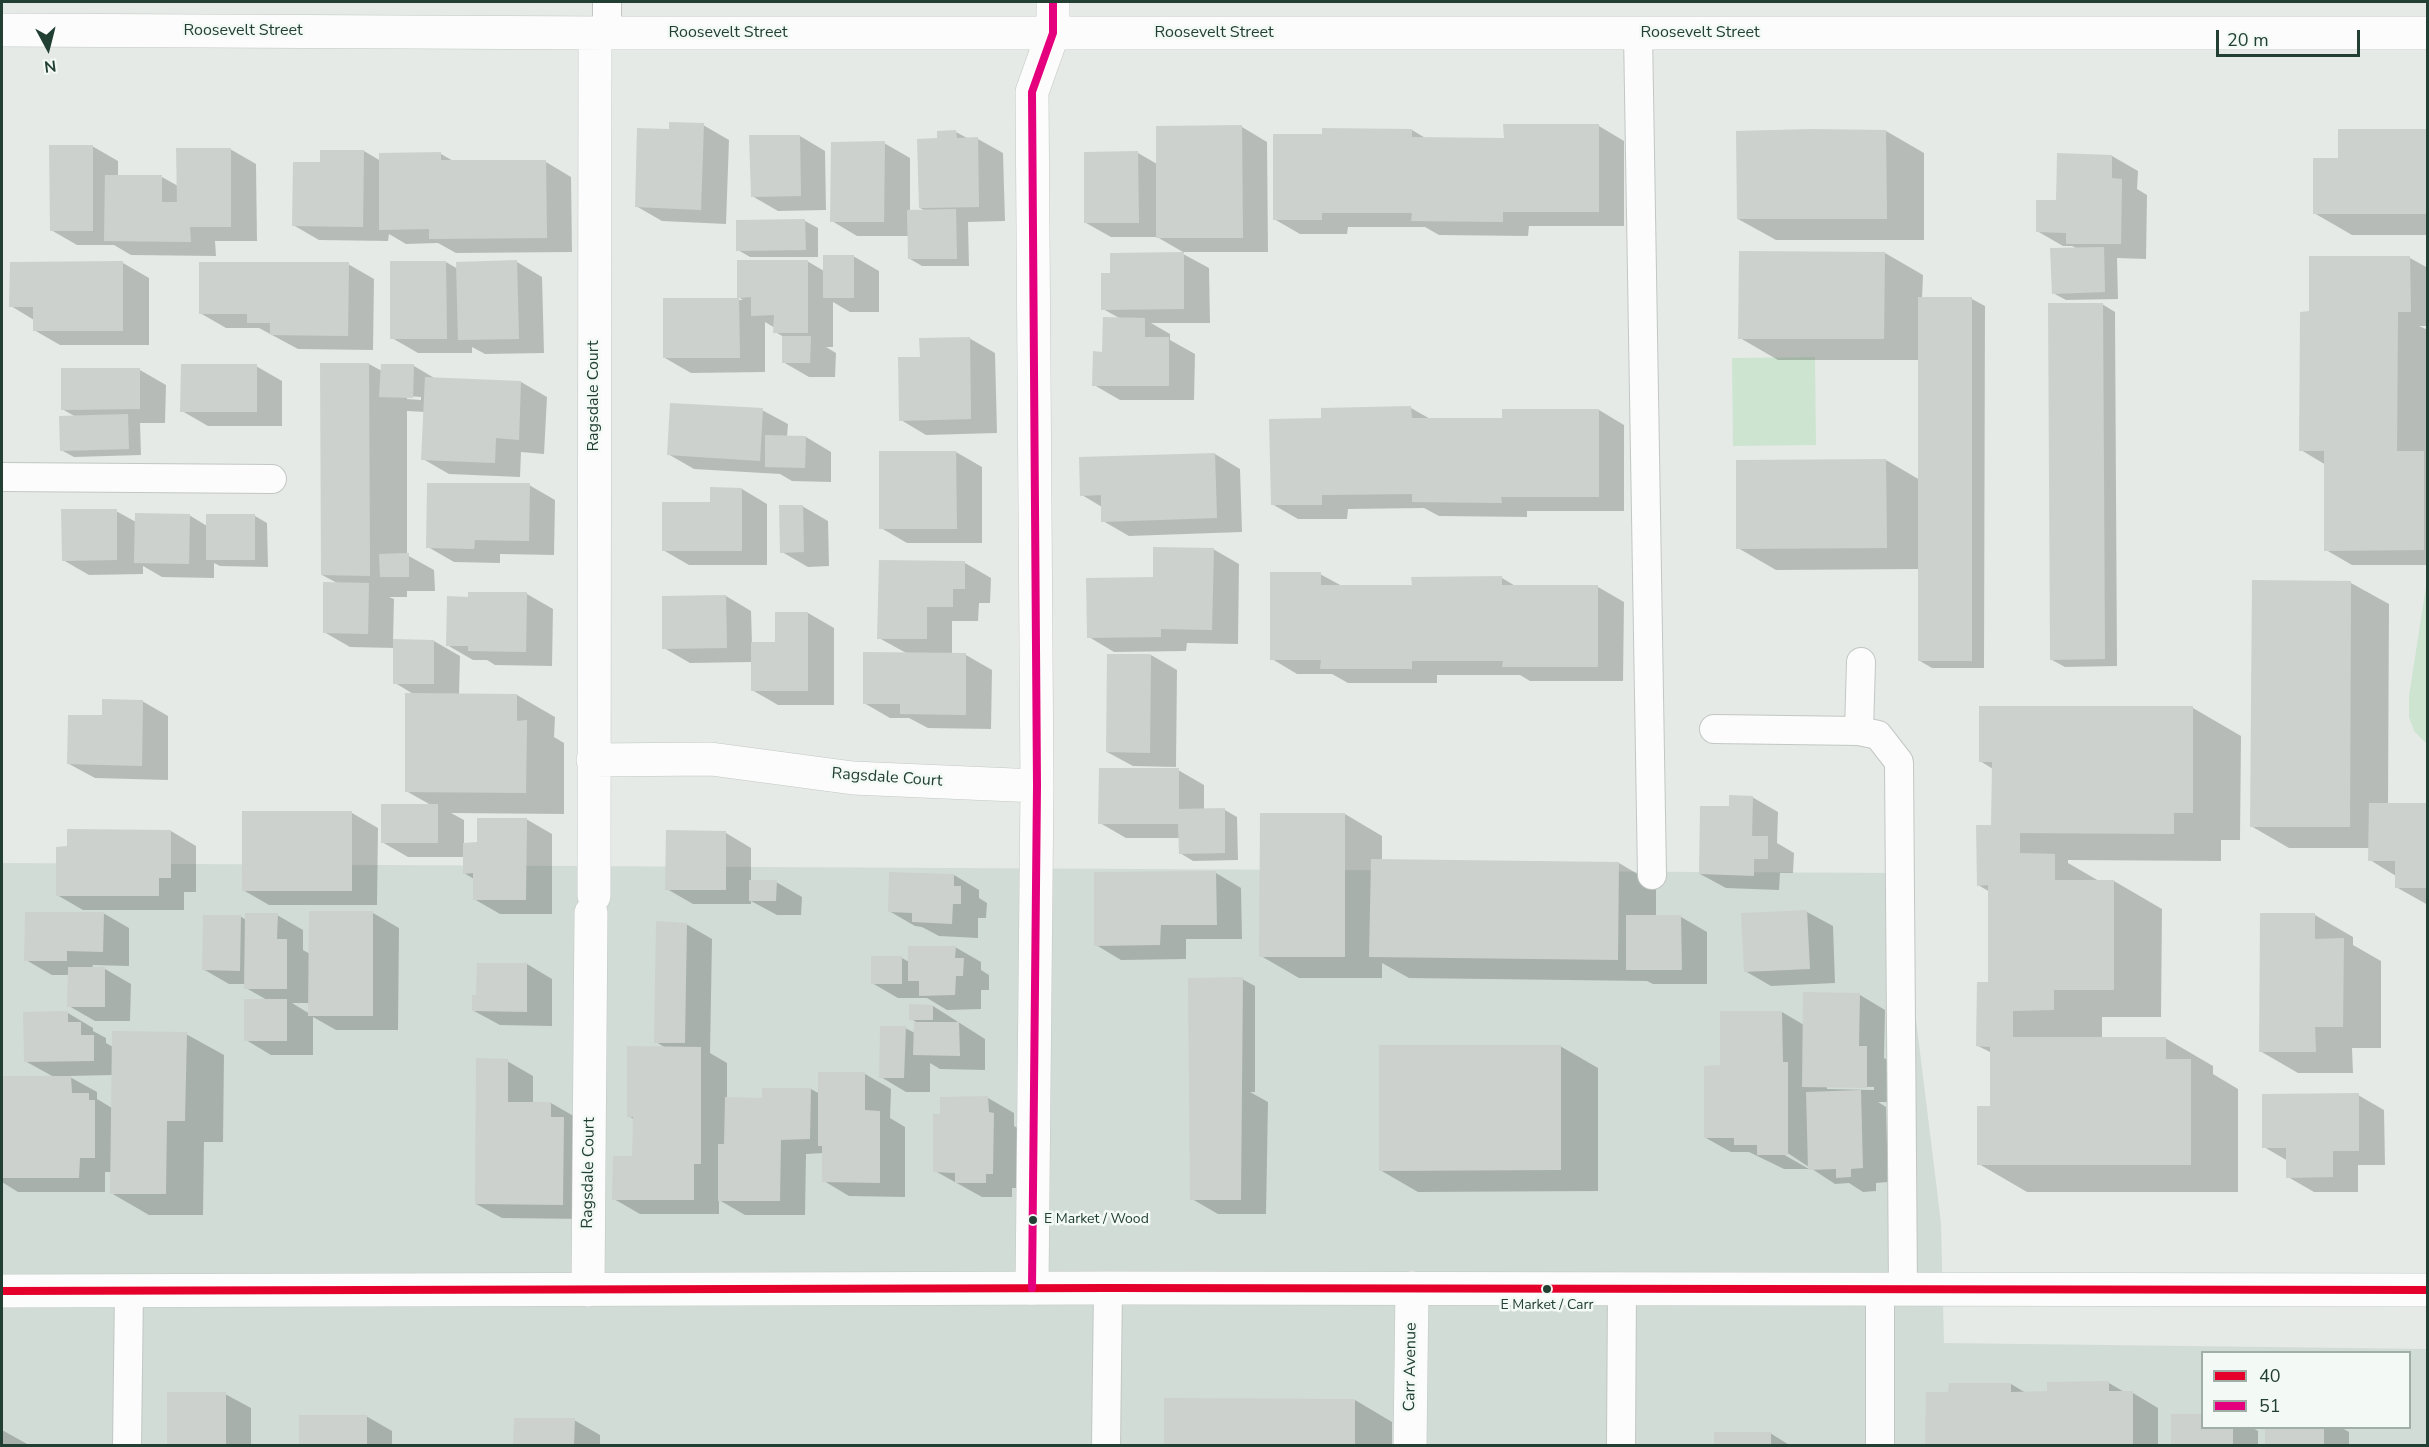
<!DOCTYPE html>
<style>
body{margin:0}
#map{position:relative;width:2429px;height:1447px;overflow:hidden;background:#e5eae7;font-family:"Nunito Sans",sans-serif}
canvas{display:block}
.frame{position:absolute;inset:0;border:3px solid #213f32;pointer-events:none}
.legend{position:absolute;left:2201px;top:1351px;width:210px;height:78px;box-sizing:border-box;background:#f3f9f5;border:2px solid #9fafa7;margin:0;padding:8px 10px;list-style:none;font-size:18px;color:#213f32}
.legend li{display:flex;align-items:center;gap:12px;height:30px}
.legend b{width:30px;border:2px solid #9fafa7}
.north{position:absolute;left:18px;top:18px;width:60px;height:60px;-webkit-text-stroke:4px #f3f9f5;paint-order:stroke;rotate:173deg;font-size:16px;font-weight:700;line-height:24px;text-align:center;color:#213f32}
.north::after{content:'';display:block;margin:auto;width:21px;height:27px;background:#213f32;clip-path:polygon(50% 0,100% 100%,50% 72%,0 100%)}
.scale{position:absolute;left:2216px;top:30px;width:144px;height:27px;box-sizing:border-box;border:3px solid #213f32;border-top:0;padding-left:8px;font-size:18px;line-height:21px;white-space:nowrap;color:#213f32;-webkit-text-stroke:4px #f3f9f5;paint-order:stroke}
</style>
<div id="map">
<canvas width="2429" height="1447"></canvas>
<div class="frame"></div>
<ul class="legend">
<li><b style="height:8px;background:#e4002b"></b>40</li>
<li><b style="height:8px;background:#e5007d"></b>51</li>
</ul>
<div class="north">N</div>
<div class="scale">20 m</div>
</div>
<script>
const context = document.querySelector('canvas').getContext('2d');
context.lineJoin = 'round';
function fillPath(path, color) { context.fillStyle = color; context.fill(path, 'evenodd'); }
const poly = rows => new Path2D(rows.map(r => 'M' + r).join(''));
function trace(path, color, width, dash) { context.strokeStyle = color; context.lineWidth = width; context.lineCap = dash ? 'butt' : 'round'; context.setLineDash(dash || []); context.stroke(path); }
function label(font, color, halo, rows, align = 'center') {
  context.font = font + ' "Nunito Sans",sans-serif'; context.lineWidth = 5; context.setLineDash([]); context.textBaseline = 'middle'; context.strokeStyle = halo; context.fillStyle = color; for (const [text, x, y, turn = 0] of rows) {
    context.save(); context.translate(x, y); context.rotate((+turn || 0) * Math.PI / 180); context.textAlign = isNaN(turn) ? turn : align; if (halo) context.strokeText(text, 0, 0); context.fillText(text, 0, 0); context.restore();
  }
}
const built = poly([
 [2,863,1898,873,1941,1223,1944,1343,2428,1349,2427,1446,2,1446],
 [2202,1352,2410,1352,2410,1428,2202,1428]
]);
const green = poly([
 [1815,357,1816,445,1733,446,1732,358],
 [2427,580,2427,744,2414,731,2409,717,2409,696]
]);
const shadow = poly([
 [703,125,729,140,726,224,662,221,636,206,670,131],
 [1599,126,1624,141,1624,226,1529,226,1528,236,1439,235,1425,227,1348,227,1347,234,1300,234,1274,219,1324,136,1412,130,1427,139,1505,140],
 [1242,127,1267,142,1268,252,1183,252,1157,237,1111,237,1086,223,1138,153,1157,164],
 [2339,130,2428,130,2428,235,2352,235,2314,213,2340,160],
 [1886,131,1924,153,1924,240,1776,240,1738,219,1738,132],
 [956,132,969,139,978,139,1003,153,1005,221,968,222,969,266,922,266,910,259,909,236,857,236,832,221,884,143,910,158,910,211,926,211,920,208,939,139],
 [800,136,825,151,826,210,778,211,752,196],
 [92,146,118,161,118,177,162,177,178,186,230,149,256,164,257,241,215,241,216,256,131,255,114,245,77,245,51,230],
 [364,151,381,161,441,154,455,162,546,162,571,177,572,252,456,253,438,243,406,244,389,234,388,241,319,240,293,225,321,163],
 [2112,156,2138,171,2137,189,2147,195,2146,259,2117,258,2118,299,2066,300,2053,293,2078,249,2072,246,2063,246,2037,231,2057,201],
 [805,221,818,228,818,257,750,257,738,250],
 [1885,253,1923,275,1922,299,1972,299,1985,306,1984,668,1932,668,1920,661,1920,569,1776,570,1738,548,1886,460,1920,480,1920,360,1778,360,1740,338],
 [1183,254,1209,268,1210,323,1151,323,1170,334,1170,340,1195,354,1194,400,1120,400,1094,385,1104,353,1121,319,1103,309],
 [853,256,879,271,879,312,850,312,833,302,833,347,826,347,836,353,835,377,809,377,783,362,784,337,775,332,775,328,765,322,765,372,691,373,665,358,665,300,743,300,738,297,807,261,824,271],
 [2410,258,2428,268,2428,326,2419,326,2428,330,2428,565,2352,565,2326,550,2326,465,2301,450,2315,313],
 [446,262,458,269,517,262,542,277,544,353,485,354,472,347,472,353,418,353,392,338],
 [123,263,149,278,149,345,60,345,34,330,34,320,11,306],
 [348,264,374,279,373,350,298,349,259,328,226,328,200,313],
 [2102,304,2115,312,2117,666,2065,667,2052,660],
 [969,338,995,353,997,433,926,435,901,420,921,358],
 [369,364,382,371,414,366,436,379,521,382,547,397,544,454,521,452,520,477,449,474,423,459,425,412,407,411,407,555,434,570,435,591,407,591,407,597,389,597,394,599,393,641,434,641,460,656,459,695,517,695,555,717,554,737,564,743,564,814,451,813,464,820,464,844,478,844,526,819,552,834,552,914,500,914,474,899,474,879,464,873,464,857,408,857,382,842,431,805,406,791,415,695,395,683,395,648,350,647,324,632,339,584,322,575],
 [407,396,421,397,421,400,407,399],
 [256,366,282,381,282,426,208,426,182,411],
 [140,370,166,385,165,423,140,423,141,455,74,457,61,450,76,417,62,409],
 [1411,408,1432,420,1504,420,1599,410,1624,425,1624,511,1527,511,1527,517,1439,516,1424,508,1348,509,1347,519,1298,519,1272,504,1323,420],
 [762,410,788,424,787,437,806,437,831,452,831,482,792,481,780,474,694,469,668,454],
 [956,452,982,467,982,543,907,543,881,528],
 [1215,454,1240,469,1242,532,1129,536,1103,521,1102,507,1082,495],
 [529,485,555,500,554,555,500,554,500,563,454,562,428,547],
 [742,489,767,504,767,565,689,565,663,550,712,503],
 [802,506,828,521,829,566,808,567,782,552],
 [116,511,136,522,189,515,207,526,255,516,267,523,268,567,220,566,214,563,214,578,162,577,143,566,143,574,89,575,63,560],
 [1213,549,1239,564,1238,644,1187,643,1186,651,1114,652,1089,637,1154,579],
 [965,563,991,578,990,603,979,603,978,621,952,621,952,655,966,655,992,670,991,729,928,728,909,718,890,718,864,703,908,654,879,638],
 [1320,574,1342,586,1414,586,1502,578,1517,587,1598,587,1624,602,1623,681,1530,681,1520,675,1437,675,1437,683,1348,683,1332,674,1297,674,1272,659],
 [2351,583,2389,604,2388,804,2428,805,2428,905,2396,887,2396,876,2370,860,2370,848,2289,848,2251,826],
 [469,593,527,594,553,609,552,666,495,665,487,660,473,660,447,645,469,598],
 [726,596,751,611,752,644,776,644,808,613,834,628,834,705,778,705,752,690,752,662,690,663,664,648],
 [1151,655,1177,670,1176,767,1133,766,1107,752],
 [142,701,168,716,168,780,95,778,69,764,104,717],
 [2193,708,2241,736,2240,840,2221,840,2221,861,2068,860,2068,863,2099,881,2114,881,2162,909,2161,1017,2102,1017,2102,1038,2165,1038,2213,1066,2213,1074,2238,1089,2238,1192,2027,1192,1979,1164,1992,1108,1992,1053,1978,1046,1989,984,1990,892,1978,885,1993,826,1993,769,1980,761],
 [1178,770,1204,785,1204,810,1225,810,1237,817,1238,860,1193,861,1180,853,1180,838,1126,838,1100,823],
 [1752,797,1778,812,1777,843,1794,853,1793,873,1780,873,1779,890,1726,888,1700,874,1730,807],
 [352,813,378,828,377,905,269,905,243,890],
 [1345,814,1382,836,1382,860,1619,863,1656,885,1656,917,1681,917,1707,932,1707,984,1653,984,1647,981,1409,978,1382,963,1382,978,1299,978,1261,956],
 [171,831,196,846,196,892,184,892,184,910,83,910,57,895,69,848],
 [726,833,751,848,751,881,776,882,802,897,801,915,777,915,751,901,751,904,693,904,667,889],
 [1216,873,1241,888,1242,939,1186,939,1186,959,1121,960,1096,945],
 [954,875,979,890,979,898,987,903,986,918,978,918,978,938,939,936,922,927,915,926,889,911],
 [1807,912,1833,926,1835,983,1771,986,1745,971],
 [103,913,129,928,129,966,93,965,92,969,105,969,131,984,130,1021,95,1021,69,1006,69,975,52,975,26,960],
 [310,913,373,913,399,928,398,1030,336,1030,313,1017,313,1055,271,1055,246,1040,267,1000,246,988,246,984,229,984,203,969,240,916,246,920,277,915,303,930,303,950,310,954],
 [292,1003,310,1003,310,1014],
 [2315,915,2353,937,2353,945,2381,961,2381,1048,2352,1048,2353,1073,2298,1073,2260,1051],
 [686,924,712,939,710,1053,727,1063,727,1099,763,1099,811,1089,820,1094,865,1074,891,1089,890,1118,905,1127,905,1197,849,1196,824,1181,824,1153,806,1154,805,1215,745,1215,719,1200,719,1214,640,1214,614,1199,634,1158,634,1119,628,1116,666,1048,656,1042],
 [955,947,981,962,981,970,989,975,989,990,981,990,981,1009,947,1010,927,998,898,998,872,983,902,958,909,962],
 [527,964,552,979,552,1026,500,1025,474,1011],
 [1242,979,1255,986,1255,1092,1250,1092,1268,1102,1266,1214,1218,1214,1192,1199],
 [1860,995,1885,1010,1884,1058,1893,1063,1892,1102,1878,1102,1886,1107,1888,1182,1876,1183,1876,1191,1863,1192,1849,1183,1835,1184,1783,1150,1781,1153,1809,1169,1784,1169,1749,1152,1731,1152,1706,1138,1722,1067,1782,1012,1804,1025],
 [1827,1086,1874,1087,1874,1090,1827,1089],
 [933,1006,985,1039,985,1070,940,1069,930,1063,930,1092,906,1092,881,1077,905,1028,915,1033,920,1024,911,1019],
 [68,1013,93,1028,93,1031,106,1038,106,1043,113,1047,186,1034,224,1055,223,1142,204,1142,203,1215,149,1215,111,1193,112,1172,105,1172,105,1192,18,1192,2,1182,2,1078,54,1077,25,1061],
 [113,1075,112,1108,97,1099,97,1092,68,1076],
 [1560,1046,1598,1068,1598,1191,1418,1192,1380,1170],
 [507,1061,533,1076,533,1103,551,1103,577,1118,589,1219,502,1218,476,1204],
 [2358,1095,2384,1110,2385,1165,2358,1165,2358,1192,2314,1192,2288,1177,2288,1161,2264,1147],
 [988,1098,1014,1113,1014,1126,1019,1129,1019,1188,1012,1188,1012,1197,982,1197,935,1171,942,1115],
 [2109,1383,2126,1393,2133,1393,2158,1408,2158,1446,1927,1446,1950,1394,2011,1384,2026,1393,2048,1393],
 [225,1394,251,1408,251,1446,169,1446],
 [1355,1400,1392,1422,1392,1446,1166,1446],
 [2172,1415,2202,1416,2202,1428,2253,1428,2258,1431,2258,1446,2172,1446],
 [366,1416,392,1431,392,1446,301,1446],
 [574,1420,600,1435,600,1446,515,1446],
 [2267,1428,2342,1428,2349,1432,2349,1446,2267,1446],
 [2,1430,29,1445,29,1446,2,1446],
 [1770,1433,1791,1446,1716,1446]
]);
const building = poly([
 [669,122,704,123,701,210,635,207,637,128,669,129],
 [1503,124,1599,124,1599,212,1503,212,1503,222,1411,221,1412,213,1322,213,1322,220,1273,220,1273,134,1322,134,1322,128,1412,129,1412,137,1504,138],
 [1242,125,1243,238,1156,238,1156,126],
 [1811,129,1886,130,1887,219,1737,219,1736,131],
 [2338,129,2427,129,2427,214,2313,214,2313,158,2338,158],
 [956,130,957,138,978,137,979,207,919,208,917,139,937,138,937,131],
 [749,135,800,135,801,196,751,197],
 [885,141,884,222,830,222,831,142],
 [49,145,93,145,93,231,50,231],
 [176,148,231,148,231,227,190,227,191,242,104,241,105,175,162,175,162,202,177,202],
 [320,150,364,150,363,227,292,226,293,162,320,162],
 [1138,151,1139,223,1084,223,1084,152],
 [441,152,441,160,546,160,547,238,429,239,429,229,379,230,379,153],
 [2057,153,2112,155,2112,178,2122,179,2121,244,2066,244,2066,233,2036,232,2036,200,2056,200],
 [956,209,957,259,908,259,907,210],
 [805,219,806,250,736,251,736,220],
 [2104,247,2105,292,2052,294,2050,248],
 [1739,251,1885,252,1884,339,1738,339],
 [1184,252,1184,309,1101,310,1101,273,1110,273,1110,253],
 [823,255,854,255,854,298,823,298],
 [2309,256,2410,256,2411,312,2398,312,2397,451,2424,451,2424,550,2324,551,2324,451,2299,451,2300,312,2309,311],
 [517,260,519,339,458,340,456,262],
 [737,260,808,260,808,333,773,333,774,315,751,316,751,297,739,298,740,358,663,358,663,298,737,298],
 [123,261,123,331,33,331,33,307,9,307,10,262],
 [390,261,446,261,447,339,390,339],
 [199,262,349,262,348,336,270,335,270,323,247,323,247,314,199,314],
 [1918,297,1972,297,1972,661,1918,661],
 [2048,303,2103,303,2105,659,2050,660],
 [1103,317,1145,318,1145,337,1169,337,1169,386,1092,386,1093,351,1102,352],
 [782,336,811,336,810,363,782,363],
 [970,337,971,419,899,421,898,357,920,357,919,338],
 [320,363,369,363,370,576,321,575],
 [181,364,257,364,257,412,180,412],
 [381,364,414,364,413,398,379,397],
 [61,368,140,368,140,409,61,410],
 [425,377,521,381,519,440,496,438,495,463,421,460],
 [670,403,763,408,760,461,667,455],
 [1411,406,1412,418,1502,418,1502,409,1599,409,1599,497,1501,497,1502,503,1412,502,1412,494,1322,495,1322,505,1271,505,1269,419,1321,418,1321,408],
 [128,414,129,449,60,451,59,416],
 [765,435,806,436,805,468,765,467],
 [879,451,956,451,957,529,879,529],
 [1215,453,1217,518,1101,522,1101,495,1080,496,1079,457],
 [1886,459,1887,548,1736,549,1736,460],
 [427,483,530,483,529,541,475,540,474,549,426,548],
 [710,487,742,488,742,551,662,551,662,502,710,502],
 [779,505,803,505,804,552,780,553],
 [61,509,117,509,117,560,62,561],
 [135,513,190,514,189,564,134,563],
 [206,514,255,514,255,560,206,560],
 [1153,547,1214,548,1212,630,1161,629,1161,637,1087,638,1086,578,1153,577],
 [409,553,409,577,380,577,379,554],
 [879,560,965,561,965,589,953,589,953,607,927,607,927,639,877,639],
 [1270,572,1321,572,1321,585,1412,585,1411,577,1502,576,1502,585,1598,585,1598,667,1502,667,1503,661,1412,661,1412,669,1320,669,1321,660,1270,660],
 [2252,580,2351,581,2350,827,2250,827],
 [323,582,369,583,368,634,323,633],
 [468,592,527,592,526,652,468,651,468,646,446,646,447,596,468,597],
 [726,595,727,648,662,649,662,596],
 [775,612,808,612,808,691,751,691,751,642,775,642],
 [393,639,434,640,434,684,393,684],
 [863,652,966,653,966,715,900,714,900,704,863,704],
 [1107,654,1151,654,1150,753,1106,752],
 [405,693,517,694,517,721,527,720,526,793,405,792],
 [102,699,143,700,142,766,67,764,68,715,102,715],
 [1979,706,2193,706,2193,813,2174,813,2174,834,2020,833,2020,853,2055,854,2055,880,2114,880,2114,990,2054,990,2054,1010,2013,1011,2013,1037,2166,1037,2166,1059,2191,1059,2191,1165,1977,1165,1977,1106,1990,1106,1990,1047,1976,1046,1977,982,1988,982,1988,885,1977,886,1976,825,1991,825,1992,762,1979,762],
 [1099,768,1179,768,1179,809,1225,808,1225,853,1179,854,1178,824,1098,824],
 [1729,795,1753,796,1752,836,1768,836,1768,859,1754,859,1754,876,1699,874,1700,806,1729,806],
 [2369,803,2427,803,2427,888,2395,888,2395,861,2368,861],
 [381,804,438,804,438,843,381,843],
 [242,811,352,811,352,891,242,891],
 [1260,813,1345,813,1345,957,1259,957],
 [477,818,527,818,526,900,473,900,473,873,463,874,463,843,477,842],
 [67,829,171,830,171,878,159,878,159,896,56,896,56,847,67,846],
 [666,830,726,831,726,890,665,890],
 [1371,859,1619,862,1618,960,1369,957],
 [1216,871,1217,925,1161,925,1160,945,1094,946,1094,872],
 [889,872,954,874,954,886,961,886,961,904,953,904,952,924,912,922,912,913,888,912],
 [749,880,777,880,776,901,749,901],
 [1807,910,1810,969,1744,972,1741,913],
 [309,911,373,911,373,1016,308,1016],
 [25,912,104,912,103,952,67,951,67,961,24,961],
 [245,913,278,913,277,939,287,939,287,989,244,989],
 [2260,913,2315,913,2315,939,2344,938,2343,1027,2315,1027,2316,1052,2259,1052],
 [203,915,241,915,240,971,202,970],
 [1626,915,1681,915,1682,970,1626,970],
 [656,921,687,923,685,1043,654,1043],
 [908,946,956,946,955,958,964,958,963,976,956,976,955,995,919,996,919,981,908,981],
 [871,956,902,956,902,984,871,984],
 [477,963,527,963,527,1012,472,1011,472,995,476,995],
 [68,967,105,967,105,1007,67,1007],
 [1243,977,1241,1200,1190,1200,1188,978],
 [1803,992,1860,993,1859,1046,1867,1046,1867,1088,1802,1087],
 [244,999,287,999,287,1041,244,1041],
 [909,1004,933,1005,933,1020,909,1020],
 [68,1011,68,1022,81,1022,81,1035,94,1035,94,1061,24,1062,23,1012],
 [1720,1011,1782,1011,1783,1062,1788,1062,1788,1155,1757,1155,1757,1145,1734,1145,1734,1138,1704,1138,1704,1066,1720,1065],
 [914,1022,959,1022,960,1056,913,1055],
 [880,1026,906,1026,904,1078,879,1078],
 [112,1031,187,1032,185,1121,167,1121,166,1194,110,1194],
 [1379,1045,1561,1045,1561,1170,1379,1171],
 [627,1046,701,1047,701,1164,694,1164,694,1200,612,1200,613,1156,632,1156,633,1117,627,1117],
 [476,1058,508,1059,508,1102,551,1102,551,1117,564,1117,563,1205,475,1204],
 [818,1072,865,1072,865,1110,880,1111,880,1183,822,1182,822,1146,818,1146],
 [2,1076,71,1076,72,1093,89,1093,89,1100,95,1100,95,1158,80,1158,79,1178,2,1178],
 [762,1088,811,1088,810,1139,781,1140,780,1201,718,1201,718,1144,724,1144,725,1097,762,1098],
 [1861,1090,1863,1168,1851,1169,1851,1177,1836,1178,1836,1169,1808,1170,1806,1092],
 [2359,1093,2359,1151,2333,1151,2333,1177,2286,1178,2286,1148,2262,1148,2262,1094],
 [988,1096,989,1112,994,1113,993,1174,986,1174,986,1183,955,1183,955,1173,933,1172,933,1114,940,1114,940,1097],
 [2109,1381,2109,1391,2133,1391,2133,1446,1925,1446,1926,1392,1948,1392,1949,1383,2011,1383,2011,1392,2047,1391,2047,1382],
 [167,1392,226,1392,226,1446,167,1446],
 [1164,1398,1355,1399,1355,1446,1164,1446],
 [2171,1414,2202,1414,2202,1428,2233,1428,2233,1446,2171,1446],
 [299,1415,367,1415,367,1446,299,1446],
 [514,1418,575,1418,574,1446,513,1446],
 [2265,1428,2324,1428,2324,1446,2265,1446],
 [1714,1432,1771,1432,1771,1446,1714,1446]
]);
const lane = poly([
 [607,33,607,2],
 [1638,33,1652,875],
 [2,477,272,479],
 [1714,729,1859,731,1878,735,1899,762,1903,1289],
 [1859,731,1861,662],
 [127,1446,129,1291],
 [1106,1446,1108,1288],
 [1621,1446,1622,1289],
 [1880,1446,1880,1289]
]);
const street = poly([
 [2,30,607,33,2428,33],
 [593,760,711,759,853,778,1037,786],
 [594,896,595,33],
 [1032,1288,1037,786,1032,92,1053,33,1053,2],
 [588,1290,591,913],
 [1410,1446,1412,1288]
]);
const secondary = poly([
 [2,1291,1108,1288,2428,1290]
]);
const bus1 = poly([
 [2,1291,1108,1288,2428,1290]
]);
const bus2 = poly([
 [1032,1288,1037,786,1032,92,1053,33,1053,2]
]);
const markers = [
 [1033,1220,5,"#213f32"],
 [1547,1289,5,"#213f32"]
];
const busNames = [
 ["E Market / Wood",1044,1220],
 ["E Market / Carr",1547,1306,"center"]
];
const streetNames = [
 ["Roosevelt Street",243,31],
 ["Roosevelt Street",728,33],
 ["Roosevelt Street",1214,33],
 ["Roosevelt Street",1700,33],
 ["Ragsdale Court",594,396,-90],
 ["Ragsdale Court",887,778,4],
 ["Ragsdale Court",589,1173,-89],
 ["Carr Avenue",1411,1367,-89]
];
fillPath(built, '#d2dcd6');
fillPath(green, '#cde4d0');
fillPath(shadow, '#0003');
fillPath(building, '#ccd1ce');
trace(lane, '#c2c7c4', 30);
trace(street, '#c2c7c4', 34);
trace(secondary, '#c0c8c4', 34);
trace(lane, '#fbfcfb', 28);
trace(street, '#fbfcfb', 33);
trace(secondary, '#fbfcfb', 33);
trace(bus1, '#e4002b', 8);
trace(bus2, '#e5007d', 8);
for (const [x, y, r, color] of markers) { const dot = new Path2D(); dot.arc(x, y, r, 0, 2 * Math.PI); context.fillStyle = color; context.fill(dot); trace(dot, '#f3f9f5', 2); }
label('14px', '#213f32', '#f3f9f5', busNames, 'left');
label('16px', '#213f32', '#f3f9f5', streetNames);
</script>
